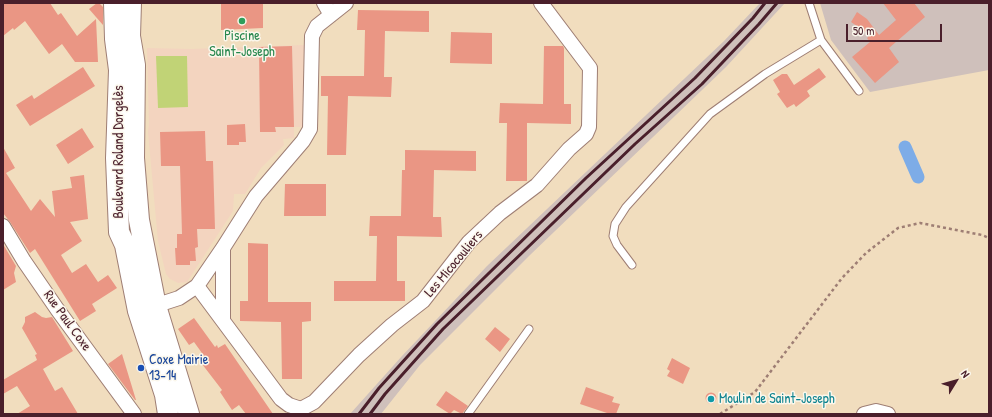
<!DOCTYPE html>
<meta charset="utf-8">
<style>
body{margin:0}
#map{position:relative;width:992px;height:417px;overflow:hidden;background:#f1ddbe;font-family:"Patrick Hand",sans-serif}
canvas{display:block}
.frame{position:absolute;inset:0;border:4px solid #4a1f2b;pointer-events:none}
.north{position:absolute;left:936px;top:361px;width:40px;height:40px;-webkit-text-stroke:3px #fbf7ec;paint-order:stroke;rotate:53deg;font-size:11px;font-weight:700;line-height:16px;text-align:center;color:#4a1f2b}
.north::after{content:'';display:block;margin:auto;width:14px;height:18px;background:#4a1f2b;clip-path:polygon(50% 0,100% 100%,50% 72%,0 100%)}
.scale{position:absolute;left:846px;top:24px;width:96px;height:18px;box-sizing:border-box;border:2px solid #4a1f2b;border-top:0;padding-left:5px;font-size:12px;line-height:14px;white-space:nowrap;color:#4a1f2b;-webkit-text-stroke:3px #fbf7ec;paint-order:stroke}
</style>
<div id="map">
<canvas width="992" height="417"></canvas>
<div class="frame"></div>
<div class="north">N</div>
<div class="scale">50 m</div>
</div>
<script>
const context = document.querySelector('canvas').getContext('2d');
context.lineJoin = 'round';
function fillPath(path, color) { context.fillStyle = color; context.fill(path, 'evenodd'); }
const poly = rows => new Path2D(rows.map(r => 'M' + r).join(''));
function trace(path, color, width, dash) { context.strokeStyle = color; context.lineWidth = width; context.lineCap = dash ? 'butt' : 'round'; context.setLineDash(dash || []); context.stroke(path); }
function label(font, color, halo, rows, align = 'center') {
  context.font = font + ' "Patrick Hand",sans-serif'; context.lineWidth = 3; context.setLineDash([]); context.textBaseline = 'middle'; context.strokeStyle = halo; context.fillStyle = color; for (const [text, x, y, turn = 0] of rows) {
    context.save(); context.translate(x, y); context.rotate((+turn || 0) * Math.PI / 180); context.textAlign = isNaN(turn) ? turn : align; if (halo) context.strokeText(text, 0, 0); context.fillText(text, 0, 0); context.restore();
  }
}
const built = poly([
 [304,45,302,127,294,127,294,138,283,139,284,145,261,168,245,194,234,194,233,211,187,282,178,283,170,279,166,274,158,241,148,131,149,124,147,48,191,49]
]);
const industrial = poly([
 [760,3,785,3,726,67,530,255,420,365,381,414,350,414,402,356,487,266,724,41],
 [820,3,989,3,989,70,870,92,831,40]
]);
const green = poly([
 [156,56,187,56,188,107,158,108]
]);
const canal = poly([
 [905,147,918,177]
]);
const building = poly([
 [3,3,50,3,58,15,61,13,77,36,96,19,98,62,75,62,62,44,49,54,25,21,14,30,13,28,3,36],
 [97,3,99,3,103,7,103,25,89,9],
 [221,3,263,3,263,28,221,30],
 [883,3,914,3,925,17,889,48,899,62,875,83,852,57,870,42,867,38,870,35,851,22,857,12,867,19,879,35,896,20],
 [358,10,429,11,429,32,385,31,384,77,392,77,391,97,348,96,346,155,327,155,328,96,321,96,321,76,364,76,365,30,357,30],
 [451,32,492,33,492,64,450,63],
 [292,46,294,127,275,127,276,132,260,132,259,47],
 [544,46,563,46,564,48,564,104,571,104,571,124,527,123,527,181,506,181,507,123,499,123,500,103,543,104],
 [83,67,95,86,30,126,16,105,32,95,34,99],
 [819,68,826,77,807,91,810,96,796,107,794,104,787,108,777,94,780,92,773,80,782,74,787,74,794,85],
 [245,124,246,142,239,142,239,145,227,145,227,125],
 [82,128,94,147,68,164,56,145],
 [205,131,206,161,213,161,215,229,197,229,198,247,195,248,196,261,190,261,190,265,176,265,175,248,177,248,177,234,182,234,180,166,161,166,160,132],
 [3,147,15,168,6,173,31,211,40,199,55,217,52,191,72,188,70,177,84,175,88,219,70,222,82,241,61,255,72,273,86,264,98,282,108,275,117,288,92,304,96,311,80,321,35,249,30,253,10,222,3,213],
 [405,150,476,151,476,171,434,170,433,217,441,217,442,237,397,236,397,281,405,281,405,301,334,301,334,281,376,281,377,236,369,236,370,216,401,216,402,170,405,170],
 [285,184,326,184,326,216,284,216],
 [248,243,268,244,268,302,311,302,311,321,302,322,302,379,282,379,281,322,240,321,240,301,248,301],
 [3,244,16,266,14,273,16,282,3,290],
 [35,312,42,317,46,318,52,317,73,351,43,369,55,391,62,387,78,414,17,414,30,406,17,386,3,394,3,380,37,360,35,355,37,354,22,328,25,322,25,317],
 [194,318,215,347,217,345,218,348,225,344,273,414,246,414,239,405,232,410,220,392,222,390,202,364,207,360,194,342,189,345,178,329],
 [495,327,510,339,500,352,485,339],
 [122,354,136,400,135,400,108,364],
 [672,358,690,368,683,384,667,376,670,371,667,369],
 [586,387,614,397,612,402,620,404,616,414,610,414,580,404],
 [446,391,468,406,462,414,454,410,450,414,436,405],
 '705.5 398a5.5 5.5 0 1 1 11 0a5.5 5.5 0 1 1-11 0Z'
]);
const path = poly([
 [720,414,755,392,842,278,866,253,898,228,920,223,982,235,989,238]
]);
const lane = poly([
 [821,40,859,91],
 [632,265,617,245,613,236,615,224,626,207,710,114,765,74,821,40,809,3],
 [468,414,529,329]
]);
const street = poly([
 [324,3,331,15],
 [3,226,24,261,57,309,134,414],
 [197,286,281,399,289,405,301,409,314,402,359,355,392,325,423,301,469,242,500,213,537,185,569,149,586,134,589,127,590,68,541,3],
 [148,308,179,298,197,286,223,248,256,196,303,141,310,129,312,36,317,26,346,3],
 [223,319,223,248],
 [864,414,876,411,888,414]
]);
const secondary = poly([
 [114,3,115,39,119,70,116,158,119,232,125,245,138,311,165,395,168,414],
 [131,3,130,36,135,65,134,158,139,220,156,306,189,414]
]);
const rail = poly([
 [359,414,379,388,437,324,586,178,695,78,753,18,765,3],
 [370,414,385,394,443,329,635,144,702,84,759,24,777,3]
]);
const markers = [
 [242,21,4,"#2e9e5b"],
 [141,368,4,"#1a4fb4"],
 [711,399,4,"#0f9aa8"]
];
const leisureNames = [
 ["Piscine",242,36],
 ["Saint-Joseph",242,52]
];
const streetNames = [
 ["Boulevard Roland Dorgelès",119,152,-90],
 ["Les Micocouliers",454,264,-50],
 ["Rue Paul Coxe",67,321,54]
];
const transitNames = [
 ["Coxe Mairie",149,360],
 ["13-14",149,376]
];
const cultureNames = [
 ["Moulin de Saint-Joseph",719,399]
];
fillPath(built, '#f3d4bf');
fillPath(industrial, '#cfc0bb');
fillPath(green, '#c1d376');
trace(canal, '#7dace7', 13);
fillPath(building, '#ea9684');
trace(lane, '#9e7e74', 9);
trace(street, '#9e7e74', 16);
trace(secondary, '#9e7e74', 22);
trace(path, '#9e7e74', 2.5, [3, 3]);
trace(lane, '#fff', 7);
trace(street, '#fff', 14);
trace(secondary, '#fff', 20);
trace(rail, '#4a1f2b', 3);
for (const [x, y, r, color] of markers) { const dot = new Path2D(); dot.arc(x, y, r, 0, 2 * Math.PI); context.fillStyle = color; context.fill(dot); trace(dot, '#fbf7ec', 1.5); }
label('14px', '#27864d', '#fbf7ec', leisureNames);
label('14px', '#4a1f2b', '#fbf7ec', streetNames);
label('14px', '#164399', '#fbf7ec', transitNames, 'left');
label('14px', '#0d838f', '#fbf7ec', cultureNames, 'left');
</script>
